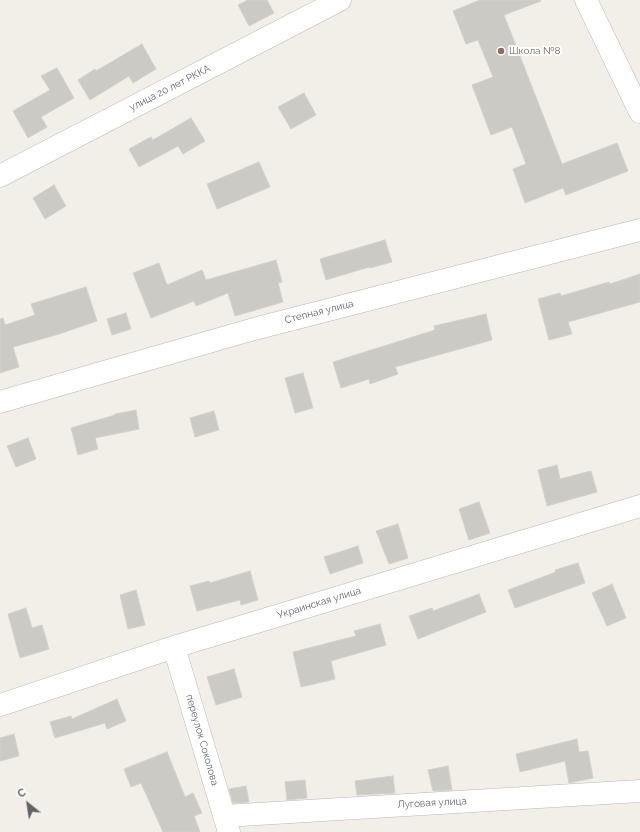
<!DOCTYPE html>
<meta charset="utf-8">
<style>
body{margin:0}
#map{position:relative;width:640px;height:832px;overflow:hidden;background:#f1efe8;font-family:Raleway,sans-serif}
canvas{display:block}
.north{position:absolute;left:8px;top:784px;width:40px;height:40px;-webkit-text-stroke:3px #fff;paint-order:stroke;rotate:330deg;font-size:11px;font-weight:700;line-height:16px;text-align:center;color:#5f6368}
.north::after{content:'';display:block;margin:auto;width:14px;height:18px;background:#5f6368;clip-path:polygon(50% 0,100% 100%,50% 72%,0 100%)}
</style>
<div id="map">
<canvas width="640" height="832"></canvas>
<div class="north">С</div>
</div>
<script>
const context = document.querySelector('canvas').getContext('2d');
context.lineJoin = 'round';
function fillPath(path, color) { context.fillStyle = color; context.fill(path, 'evenodd'); }
const poly = rows => new Path2D(rows.map(r => 'M' + r).join(''));
function trace(path, color, width, dash) { context.strokeStyle = color; context.lineWidth = width; context.lineCap = dash ? 'butt' : 'round'; context.setLineDash(dash || []); context.stroke(path); }
function label(font, color, halo, rows, align = 'center') {
  context.font = font + ' Raleway,sans-serif'; context.lineWidth = 4; context.setLineDash([]); context.textBaseline = 'middle'; context.strokeStyle = halo; context.fillStyle = color; for (const [text, x, y, turn = 0] of rows) {
    context.save(); context.translate(x, y); context.rotate((+turn || 0) * Math.PI / 180); context.textAlign = isNaN(turn) ? turn : align; if (halo) context.strokeText(text, 0, 0); context.fillText(text, 0, 0); context.restore();
  }
}
const building = poly([
 [248,0,267,0,274,13,249,26,238,5,248,0],
 [480,0,540,0,541,1,504,15,562,164,617,143,628,171,566,195,563,188,525,203,513,169,526,164,512,127,491,135,472,85,493,77,478,40,466,44,453,11,480,0],
 [142,44,156,69,133,83,129,76,90,100,78,80,95,69,96,71,142,44],
 [57,68,74,98,41,117,47,127,28,138,13,111,50,90,41,76,57,68],
 [304,93,316,115,291,129,278,107,304,93],
 [191,118,205,141,183,154,178,146,139,167,129,149,151,137,153,140,191,118],
 [259,162,270,187,217,209,207,184,259,162],
 [54,185,66,206,45,219,33,198,54,185],
 [385,240,392,262,370,268,369,267,326,280,320,259,385,240],
 [276,260,282,282,278,283,283,302,235,316,228,293,196,306,194,301,151,318,133,273,159,263,167,285,202,270,206,280,276,260],
 [640,274,640,302,568,322,572,334,549,340,538,299,560,293,561,296,609,282,610,284,640,274],
 [86,287,97,321,59,334,13,347,19,367,0,373,0,319,3,318,5,325,35,315,31,304,86,287],
 [126,313,131,329,112,335,107,319,126,313],
 [486,314,492,340,395,367,398,374,370,384,369,379,341,388,333,362,435,330,434,326,486,314],
 [303,373,313,408,295,413,285,378,303,373],
 [136,410,139,429,95,438,98,449,78,455,71,428,115,415,115,414,136,410],
 [214,411,219,430,195,437,190,418,214,411],
 [28,438,36,459,16,467,7,446,28,438],
 [557,465,560,479,591,471,597,492,547,506,538,470,557,465],
 [479,502,490,533,469,540,459,509,479,502],
 [398,524,408,558,389,564,376,531,398,524],
 [358,546,363,563,330,574,324,557,358,546],
 [578,563,585,583,515,608,508,590,556,572,555,570,578,563],
 [250,571,258,600,241,605,240,600,197,611,190,586,209,581,210,583,250,571],
 [612,584,626,618,607,626,592,593,612,584],
 [136,590,145,625,128,629,120,595,136,590],
 [479,594,486,612,418,639,409,616,432,608,433,611,479,594],
 [26,608,32,628,42,625,49,649,20,658,8,614,26,608],
 [380,624,386,645,331,661,335,679,301,687,293,652,356,636,354,631,380,624],
 [234,669,242,697,216,705,207,677,234,669],
 [117,699,126,721,107,729,105,723,55,738,50,722,71,716,72,719,117,699],
 [14,734,19,756,0,761,0,738,14,734],
 [577,739,579,752,588,751,593,778,569,783,565,761,520,772,516,754,577,739],
 [167,752,185,797,193,793,202,813,194,816,200,832,163,832,141,783,131,787,124,769,167,752],
 [448,766,452,790,433,791,428,770,448,766],
 [393,776,395,793,357,795,355,781,393,776],
 [305,780,307,798,287,800,285,782,305,780],
 [246,786,249,802,233,803,229,789,246,786]
]);
const minor = poly([
 [586,0,640,112],
 [0,176,340,0],
 [0,402,254,329,640,230],
 [174,647,229,832],
 [0,705,174,647,640,506],
 [224,816,640,791]
]);
const markers = [
 [501,51,4,"#8d6e63"]
];
const educationNames = [
 ["Школа №8",509,51]
];
const streetNames = [
 ["улица 20 лет РККА",170,88,-27],
 ["Степная улица",319,312,-14],
 ["Украинская улица",319,603,-17],
 ["переулок Соколова",202,740,74],
 ["Луговая улица",432,803,-3]
];
fillPath(building, '#cccac5');
trace(building, '#d6d1c6', 1);
trace(minor, '#b5b8bc', 23);
trace(minor, '#fff', 22);
for (const [x, y, r, color] of markers) { const dot = new Path2D(); dot.arc(x, y, r, 0, 2 * Math.PI); context.fillStyle = color; context.fill(dot); trace(dot, '#fff', 1.5); }
label('10px', '#785e54', '#fff', educationNames, 'left');
label('10px', '#5f6368', '#fff', streetNames);
</script>
